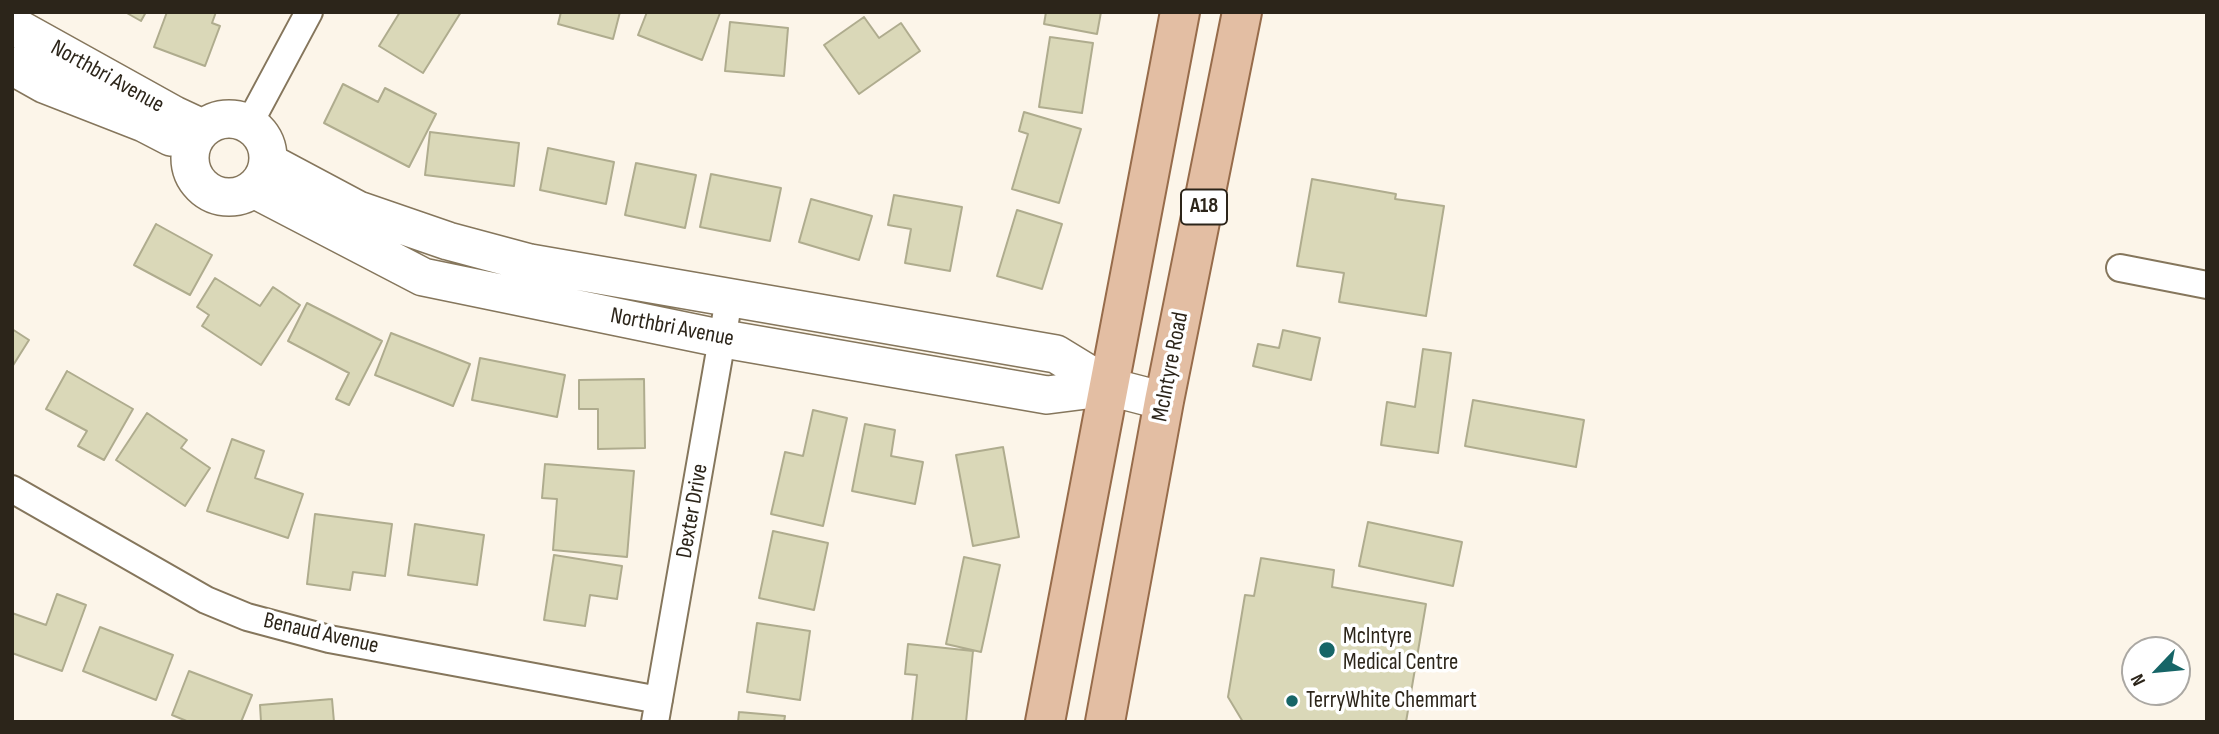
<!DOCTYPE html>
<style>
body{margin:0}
#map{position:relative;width:2219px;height:734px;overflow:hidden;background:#fcf5e9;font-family:"Sofia Sans Condensed",sans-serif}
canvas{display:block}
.frame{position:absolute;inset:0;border:14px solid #2c251a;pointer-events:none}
.north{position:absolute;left:2121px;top:636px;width:70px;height:70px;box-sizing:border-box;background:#fff;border:2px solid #aba8a3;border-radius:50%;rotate:244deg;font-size:19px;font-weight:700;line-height:28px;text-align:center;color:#2c251a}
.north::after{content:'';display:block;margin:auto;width:24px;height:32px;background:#166567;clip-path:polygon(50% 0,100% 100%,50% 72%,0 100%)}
</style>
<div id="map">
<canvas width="2219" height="734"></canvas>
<div class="frame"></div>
<div class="north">N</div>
</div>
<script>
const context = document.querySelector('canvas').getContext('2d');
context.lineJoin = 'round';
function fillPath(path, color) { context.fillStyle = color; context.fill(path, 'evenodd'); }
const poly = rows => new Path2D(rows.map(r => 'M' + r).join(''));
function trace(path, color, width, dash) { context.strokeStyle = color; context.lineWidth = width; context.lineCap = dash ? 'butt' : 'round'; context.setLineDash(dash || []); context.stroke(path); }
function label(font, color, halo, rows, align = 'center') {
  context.font = font + ' "Sofia Sans Condensed",sans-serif'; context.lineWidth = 7; context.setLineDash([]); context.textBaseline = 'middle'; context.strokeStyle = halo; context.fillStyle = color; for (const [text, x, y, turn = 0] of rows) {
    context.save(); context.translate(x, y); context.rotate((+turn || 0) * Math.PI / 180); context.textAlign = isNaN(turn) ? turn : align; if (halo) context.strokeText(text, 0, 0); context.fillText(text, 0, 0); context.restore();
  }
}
const building = poly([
 [125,12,146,12,141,21,125,12],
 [167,12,216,12,212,23,220,26,205,66,154,47,167,12],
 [400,12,461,12,423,73,379,46,400,12],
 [561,12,620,12,613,39,558,24,561,12],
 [647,12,719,12,720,13,702,60,638,35,647,12],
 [1046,12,1101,12,1097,34,1044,24,1046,12],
 [864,17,879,38,901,23,920,51,859,94,824,45,864,17],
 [730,22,788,28,784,76,725,71,730,22],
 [1050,37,1093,43,1082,113,1039,107,1050,37],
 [343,84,378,102,385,88,436,114,409,167,324,123,343,84],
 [1024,112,1081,129,1059,203,1012,189,1028,134,1019,131,1024,112],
 [430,132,519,143,514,186,425,175,430,132],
 [548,148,614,162,606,204,540,190,548,148],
 [636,163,696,175,685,228,625,215,636,163],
 [711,174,781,188,770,241,700,227,711,174],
 [1312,179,1396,194,1395,199,1444,206,1426,316,1339,302,1344,273,1297,266,1312,179],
 [894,195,962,207,950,271,905,263,911,229,888,225,894,195],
 [811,199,872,216,859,260,799,242,811,199],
 [1017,210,1062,224,1042,289,997,276,1017,210],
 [156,224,212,255,190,295,134,265,156,224],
 [215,278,260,306,273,287,300,305,261,365,202,326,209,315,197,307,215,278],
 [307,303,382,341,349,405,336,399,349,373,288,341,307,303],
 [12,329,29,340,12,367,12,329],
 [1283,330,1320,338,1311,380,1253,366,1258,344,1279,348,1283,330],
 [391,333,470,364,453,406,375,375,391,333],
 [1423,349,1451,353,1438,453,1381,445,1387,402,1415,407,1423,349],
 [480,358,565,375,557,417,472,400,480,358],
 [67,371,133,409,104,460,78,446,87,431,46,409,67,371],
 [644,379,645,448,598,449,598,409,579,409,579,380,644,379],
 [1473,400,1584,420,1576,467,1465,446,1473,400],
 [813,410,847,418,823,526,771,514,785,452,803,456,813,410],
 [147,413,187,440,181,448,210,468,185,506,116,460,147,413],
 [865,424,895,430,891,456,923,462,915,504,852,491,865,424],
 [232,439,264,451,255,478,303,494,288,538,207,511,232,439],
 [1003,447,1019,537,973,546,956,455,1003,447],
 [545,464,634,471,627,557,553,550,557,499,542,498,545,464],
 [315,514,392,524,385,576,353,572,350,590,307,584,315,514],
 [1368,522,1462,542,1453,586,1359,566,1368,522],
 [415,524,484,535,477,585,408,575,415,524],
 [773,531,828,543,814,610,759,598,773,531],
 [554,555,622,566,617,599,590,595,585,626,544,620,554,555],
 [964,557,1000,565,981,652,946,644,964,557],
 [1261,558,1334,570,1332,587,1426,604,1406,722,1243,722,1228,697,1245,595,1254,596,1261,558],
 [57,594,86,605,62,671,12,653,12,613,46,625,57,594],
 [757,623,810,631,800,700,747,692,757,623],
 [100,627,173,655,156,700,83,671,100,627],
 [908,644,973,651,966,722,912,722,917,675,905,674,908,644],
 [189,671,252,695,241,722,189,722,172,715,189,671],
 [332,699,334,722,261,722,260,705,332,699],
 [739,712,785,716,784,722,738,722,739,712]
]);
const street = poly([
 [249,124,309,12],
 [2120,268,2207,285],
 [12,489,206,600,247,617,329,639,659,700],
 [655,722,729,299]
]);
const secondary = poly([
 [12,25,174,115,202,128],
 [12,66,44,84,144,123,171,137],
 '190 158a39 39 0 1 1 78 0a39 39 0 1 1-78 0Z',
 [268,162,358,210,448,241,530,263,1056,354,1110,387,1164,401],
 [254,189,423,277,724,339,1047,395,1110,387]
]);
const primary = poly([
 [1045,722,1180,12],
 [1105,722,1164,401,1242,12]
]);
const markers = [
 [1327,650,9,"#166567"],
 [1292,701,7,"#166567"]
];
const shields = [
 [1204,207,46]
];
const shieldNames = [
 ["A18",1204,207]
];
const streetNames = [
 ["Northbri Avenue",107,77,29],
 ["Northbri Avenue",672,328,11],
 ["McIntyre Road",1171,367,-79],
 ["Dexter Drive",693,511,-80],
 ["Benaud Avenue",321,634,13]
];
const poiNames = [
 ["McIntyre",1343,637],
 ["Medical Centre",1343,663],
 ["TerryWhite Chemmart",1306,701]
];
fillPath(building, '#dad8b8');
trace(building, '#afac8e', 2);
trace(street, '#85765c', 30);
trace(secondary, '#85765c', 40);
trace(primary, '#976c4b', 42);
trace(street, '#fff', 26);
trace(secondary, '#fff', 37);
trace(primary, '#e3bea3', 38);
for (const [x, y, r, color] of markers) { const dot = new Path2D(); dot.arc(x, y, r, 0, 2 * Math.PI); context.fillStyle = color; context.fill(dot); trace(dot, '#fff', 2.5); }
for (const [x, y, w] of shields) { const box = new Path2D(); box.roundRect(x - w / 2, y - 17.5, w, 35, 5); context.fillStyle = '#fff'; context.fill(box); trace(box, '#2c251a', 2); }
label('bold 21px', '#2c251a', null, shieldNames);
label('23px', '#2c251a', '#fff', streetNames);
label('23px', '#2c251a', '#fff', poiNames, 'left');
</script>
